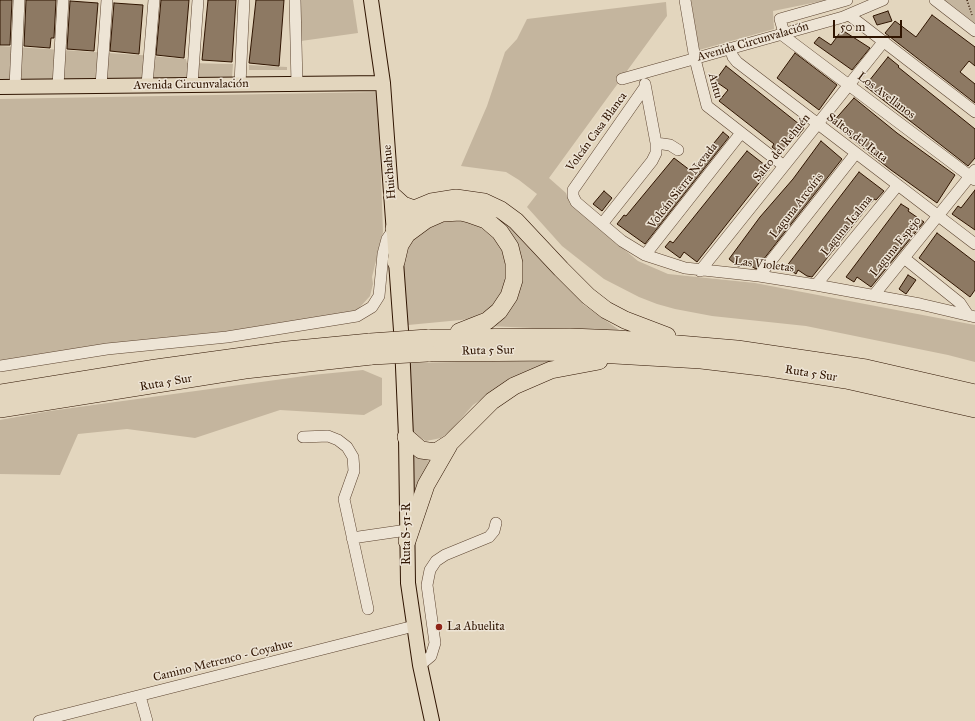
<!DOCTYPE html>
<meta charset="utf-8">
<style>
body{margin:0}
#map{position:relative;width:975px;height:721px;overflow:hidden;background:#e3d6be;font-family:"IM FELL Great Primer",serif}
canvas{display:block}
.scale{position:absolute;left:833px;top:20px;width:69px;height:18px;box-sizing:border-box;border:2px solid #2f1400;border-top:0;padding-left:5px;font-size:12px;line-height:14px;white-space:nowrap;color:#2f1400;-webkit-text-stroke:3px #ede4d5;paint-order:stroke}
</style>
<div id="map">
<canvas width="975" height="721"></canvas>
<div class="scale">50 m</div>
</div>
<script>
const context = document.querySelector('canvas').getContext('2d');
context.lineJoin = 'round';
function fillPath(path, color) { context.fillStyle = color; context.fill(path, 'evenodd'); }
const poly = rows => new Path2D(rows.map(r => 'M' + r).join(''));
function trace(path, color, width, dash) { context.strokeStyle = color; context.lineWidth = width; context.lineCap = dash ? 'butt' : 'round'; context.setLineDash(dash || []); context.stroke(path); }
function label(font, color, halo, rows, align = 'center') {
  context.font = font + ' "IM FELL Great Primer",serif'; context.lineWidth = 3; context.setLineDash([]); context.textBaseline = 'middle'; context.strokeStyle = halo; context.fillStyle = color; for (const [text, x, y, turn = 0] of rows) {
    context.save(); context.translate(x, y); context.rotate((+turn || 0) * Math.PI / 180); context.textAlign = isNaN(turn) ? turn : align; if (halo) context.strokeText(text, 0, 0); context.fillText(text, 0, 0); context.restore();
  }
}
const green = poly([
 [301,0,353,0,358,33,301,41],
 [691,0,827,0,773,11,774,29,699,50],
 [942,0,975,0,975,25],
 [666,2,667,16,549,178,566,193,570,204,638,261,668,274,755,283,975,325,975,362,948,355,806,326,712,316,675,309,657,304,639,297,604,279,562,246,527,207,537,194,519,180,506,172,461,166,487,106,505,52,517,39,527,19],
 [0,46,140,55,186,59,187,63,233,64,232,77,0,80],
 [249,65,287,67,287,70,249,70],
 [378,92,383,232,372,277,373,284,370,296,351,317,0,366,0,99],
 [476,210,494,211,558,273,584,305,622,332,488,326,522,261],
 [463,218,490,230,503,249,507,271,503,289,495,303,487,310,471,319,408,325,403,274,404,258,408,245,415,236,428,225],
 [561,360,495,390,473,405,451,430,441,438,426,441,411,432,408,363],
 [363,370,382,378,382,405,364,415,280,410,195,438,127,429,78,434,60,475,0,474,0,420,50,411,312,375],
 [410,452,429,461,410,505]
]);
const building = poly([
 [0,0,12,0,10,45,0,45,0,0],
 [26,0,56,0,54,38,51,38,50,48,24,46,26,0],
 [161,0,189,0,184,58,156,55,161,0],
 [208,0,236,0,232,62,202,60,208,0],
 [256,0,284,0,279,66,249,63,256,0],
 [70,1,98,3,94,51,67,49,70,1],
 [114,3,143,5,139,54,110,51,114,3],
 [888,11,892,21,877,25,873,16,888,11],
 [932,15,975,47,975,66,969,61,960,72,975,84,975,103,885,33,895,21,916,37,932,15],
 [842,30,870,48,852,70,814,43,819,37,831,45,842,30],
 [795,53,837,85,819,110,777,78,795,53],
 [888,57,899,66,898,67,975,129,975,158,968,166,865,86,888,57],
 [726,66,804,128,797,137,795,135,781,154,772,147,774,144,719,101,728,90,715,81,726,66],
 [854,98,897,133,955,175,937,203,891,170,832,123,854,98],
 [723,132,729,137,645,244,617,224,624,215,626,216,674,158,691,171,723,132],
 [821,141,842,159,756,269,743,261,739,267,729,259,760,217,793,179,821,141],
 [747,151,770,169,697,262,684,252,680,258,665,247,670,241,673,243,747,151],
 [859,172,884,191,876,200,874,199,812,277,807,276,798,270,796,274,786,267,859,172],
 [975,190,975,230,952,214,958,206,961,208,975,190],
 [604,191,612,198,602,211,593,204,604,191],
 [901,204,909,209,908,211,924,222,871,287,857,277,854,282,846,277,901,204],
 [937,233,975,262,975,290,970,297,919,258,937,233],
 [908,275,916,280,906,294,899,289,908,275]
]);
const path = poly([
 [967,0,972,15]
]);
const minor = poly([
 [295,0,297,84],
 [685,0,695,59,707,106,784,166],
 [935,0,975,31],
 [849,15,975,112],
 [784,33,780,19,847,0],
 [781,34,975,180],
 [730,48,733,57,737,62,975,244],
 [622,79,843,17,883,0],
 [240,84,244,0],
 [147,85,154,0],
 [192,85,198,0],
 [58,86,63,0],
 [101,86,107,0],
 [15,87,19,0],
 [645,87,573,190,573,196,576,202,622,241,645,255,685,268,759,276,816,285,920,304,975,317],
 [656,143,670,145,678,150],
 [602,224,652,161,656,153,656,143,645,84],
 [645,255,741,133],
 [904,258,960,303,968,315],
 [700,271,884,41],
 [759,276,856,153],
 [816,285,898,185],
 [874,295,975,170],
 [0,366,107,349,227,337,357,316,372,307,379,296,383,254,387,239,394,229],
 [303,437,328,436,338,440,347,447,353,457,354,471,344,499,368,609],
 [352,538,407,530],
 [420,665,431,656,435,643,427,585,430,570,436,561,445,555,489,537,494,531,496,523],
 [140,696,147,721],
 [39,721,414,626]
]);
const major = poly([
 [371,0,383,83,402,344,406,437,408,583,420,665,432,721],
 [0,87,383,83]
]);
const highway = poly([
 [392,195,403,205,414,209],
 [394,229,414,209,431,202,456,198,484,202,501,210,516,221,561,269,588,296,606,310,625,320,667,336],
 [396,262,400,245,407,234,426,220,442,213,461,212,469,214,486,220,500,232,510,247,514,263,514,280,509,296,499,311,487,321,459,332],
 [428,338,570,337,619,339,737,349,866,368,975,393],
 [428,353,563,352,701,360,769,368,846,380,975,409],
 [0,393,156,368,287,350,370,342],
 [0,409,245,370,372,356],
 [406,437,421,450,436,452,450,443,492,401,514,386,551,370,599,361],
 [407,541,426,485,449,445]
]);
const highwayBridge = poly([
 [370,342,428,338],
 [372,356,428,353]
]);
const markers = [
 [439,627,4,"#8f2418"]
];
const streetNames = [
 ["Avenida Circunvalación",753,42,-16],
 ["Avenida Circunvalación",191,85,-1],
 ["Antu",715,86,75],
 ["Los Avellanos",886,96,37],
 ["Volcán Casa Blanca",597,132,-54],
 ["Saltos del Itata",857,138,37],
 ["Salto del Rehuén",782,148,-51],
 ["Huichahue",390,172,-95],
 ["Volcán Sierra Nevada",683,186,-52],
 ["Laguna Arcoíris",797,206,-52],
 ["Laguna Icalma",847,226,-51],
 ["Laguna Espejo",896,247,-51],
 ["Las Violetas",764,265,7],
 ["Ruta 5 Sur",488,351,-1],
 ["Ruta 5 Sur",811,374,9],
 ["Ruta 5 Sur",166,383,-10],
 ["Ruta S-51-R",407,534,-90],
 ["Camino Metrenco - Coyahue",223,661,-14]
];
const poiNames = [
 ["La Abuelita",447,627]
];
fillPath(green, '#c4b59e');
fillPath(building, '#8d7963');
trace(building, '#2f1400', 1);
trace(minor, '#5c4430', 12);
trace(major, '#2f1400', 16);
trace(highway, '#2f1400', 18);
trace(path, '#2f1400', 1.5, [1, 2]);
trace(minor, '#ede4d5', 11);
trace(major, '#e3d6be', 14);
trace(highway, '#e3d6be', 17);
trace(highwayBridge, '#2f1400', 18, []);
trace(highwayBridge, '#e3d6be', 17);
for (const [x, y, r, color] of markers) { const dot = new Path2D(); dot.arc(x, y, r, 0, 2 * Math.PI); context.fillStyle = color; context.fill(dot); trace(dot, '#ede4d5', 1.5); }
label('12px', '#2f1400', '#ede4d5', streetNames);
label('12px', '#2f1400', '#ede4d5', poiNames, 'left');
</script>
